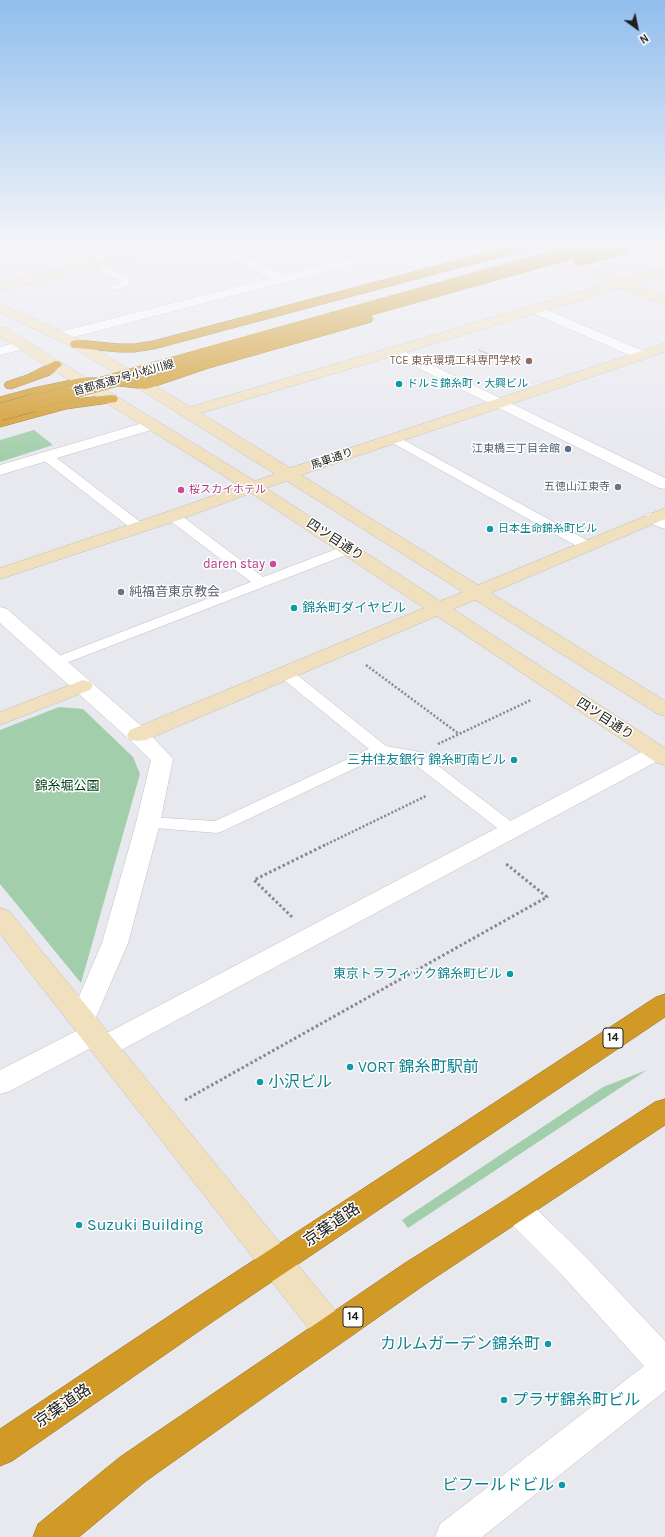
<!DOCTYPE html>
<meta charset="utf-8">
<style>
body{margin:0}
#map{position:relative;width:665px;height:1537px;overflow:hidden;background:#e8e9ef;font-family:Karla,sans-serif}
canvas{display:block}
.north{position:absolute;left:617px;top:8px;width:40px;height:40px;-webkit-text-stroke:3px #fff;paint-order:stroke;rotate:147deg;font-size:11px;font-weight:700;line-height:16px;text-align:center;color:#202022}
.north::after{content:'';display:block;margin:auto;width:14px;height:18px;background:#202022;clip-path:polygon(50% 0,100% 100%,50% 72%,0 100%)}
</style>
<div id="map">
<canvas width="665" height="1537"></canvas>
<div class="north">N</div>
</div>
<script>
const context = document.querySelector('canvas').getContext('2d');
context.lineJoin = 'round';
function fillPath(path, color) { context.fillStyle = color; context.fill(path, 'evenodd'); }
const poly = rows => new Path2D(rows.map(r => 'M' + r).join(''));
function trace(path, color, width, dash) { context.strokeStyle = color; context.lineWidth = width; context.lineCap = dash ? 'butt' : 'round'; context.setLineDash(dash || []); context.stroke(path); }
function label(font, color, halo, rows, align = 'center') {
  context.font = font + ' Karla,"Noto Sans JP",sans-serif'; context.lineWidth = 3; context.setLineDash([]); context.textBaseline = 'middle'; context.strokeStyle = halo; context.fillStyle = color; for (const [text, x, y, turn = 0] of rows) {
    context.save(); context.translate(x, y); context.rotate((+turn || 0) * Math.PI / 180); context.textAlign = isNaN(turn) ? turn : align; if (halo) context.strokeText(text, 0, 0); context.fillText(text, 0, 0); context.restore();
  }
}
const green = poly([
 [34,430,53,445,0,462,0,440],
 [59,707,83,709,133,757,140,774,81,983,0,884,0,730],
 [647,1070,408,1228,402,1220,603,1087]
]);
const pathFar2 = poly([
 [479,350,497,358]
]);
const pathFar1 = poly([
 [366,665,459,734],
 [438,744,531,700],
 [323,846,426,796]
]);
const path = poly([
 [292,917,254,880,325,845],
 [185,1100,547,897,505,863]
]);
const lane = poly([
 [73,246,85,246,112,262,110,264,104,264,73,246],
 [96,261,127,277,131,284,129,286,116,290,113,289,111,287,113,285,120,283,120,281,93,266,91,264,93,262,96,261],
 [393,434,592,543,594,546,592,549,587,550,582,549,389,441,387,438,389,435,393,434],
 [46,452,50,453,143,524,145,527,143,530,133,530,42,459,40,456,42,453,46,452],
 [173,512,178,513,263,577,344,546,349,545,354,546,356,549,354,552,61,665,56,667,51,665,48,662,51,659,251,582,168,519,166,516,168,513,173,512],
 [285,668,291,670,386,746,420,752,517,826,520,830,517,834,511,836,505,834,409,760,383,755,223,831,217,833,142,827,139,823,142,819,148,817,215,821,369,749,279,676,277,673,279,670,285,668]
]);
const street = poly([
 [208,246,223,246,283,275,396,246,416,246,414,249,66,339,61,340,56,339,54,336,56,333,270,278,210,249,208,246],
 [535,305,646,352,648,355,646,358,641,359,636,358,530,312,528,309,530,306,535,305],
 [23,341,28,342,30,345,28,348,0,355,0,347,23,341],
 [395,347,665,478,665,489,659,488,390,354,388,351,390,348,395,347],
 [153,420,158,422,161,425,158,428,0,475,0,465,153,420],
 [653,513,665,517,665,529,647,522,644,518,647,514,653,513],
 [0,607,7,609,146,730,173,759,160,823,128,943,93,1024,104,1027,107,1033,649,748,657,746,665,748,665,757,114,1054,104,1057,94,1054,91,1048,10,1091,0,1094,0,1070,80,1029,73,1027,69,1020,102,943,136,823,151,760,130,740,0,623,0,607],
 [516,1196,527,1200,584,1255,665,1341,665,1391,482,1537,435,1537,440,1524,644,1366,562,1275,505,1218,501,1209,505,1200,516,1196]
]);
const secondary = poly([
 [158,246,179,246,177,249,0,291,0,283,158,246],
 [520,246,537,246,622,280,665,267,665,275,634,284,665,296,665,305,621,288,201,413,290,468,665,343,665,352,301,475,478,585,665,508,665,519,491,593,665,701,665,716,658,714,475,600,453,609,665,748,665,765,657,763,437,616,146,740,138,741,130,740,127,735,130,730,424,608,251,493,179,520,0,579,0,568,167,512,240,486,0,337,0,327,5,328,255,481,275,474,71,346,0,313,0,304,81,340,190,407,609,283,522,249,520,246],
 [287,481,463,592,440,601,266,488,287,481],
 [83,680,90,682,93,686,90,690,0,725,0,712,83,680],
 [0,908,9,911,343,1320,347,1331,343,1342,331,1346,319,1342,0,934,0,908]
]);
const highway = poly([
 [511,246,531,246,529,249,154,349,134,352,119,352,77,348,72,347,70,344,72,341,77,340,119,344,134,344,153,341,511,246],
 [366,315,371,316,373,319,371,322,209,368,150,388,145,389,119,386,81,386,41,395,0,407,0,397,33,388,81,378,119,378,144,380,199,362,366,315],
 [55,361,60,362,62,365,50,375,11,389,6,388,4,385,6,382,27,375,55,361],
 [111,395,116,396,118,399,116,402,66,409,0,427,0,417,65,400,111,395],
 [665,994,665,1017,215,1320,12,1461,0,1466,0,1429,193,1300,656,997,665,994],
 [665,1099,665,1125,427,1283,270,1393,146,1481,79,1537,33,1537,38,1524,120,1457,405,1263,505,1200,655,1102,665,1099]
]);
const highwayBridgeFar1 = poly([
 [580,259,625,246],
 [29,404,594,246]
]);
const highwayBridge = poly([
 [0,412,33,403]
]);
const markers = [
 [529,361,4,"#8d6e63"],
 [399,384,4,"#0f9aa8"],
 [568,449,4,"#5c6f8a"],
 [618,487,4,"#6b7280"],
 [181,490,4,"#d1479c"],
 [490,529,4,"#0f9aa8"],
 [273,564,4,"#d1479c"],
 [121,592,4,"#6b7280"],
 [294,608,4,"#0f9aa8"],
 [514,760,4,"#0f9aa8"],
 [510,974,4,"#0f9aa8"],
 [350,1067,4,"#0f9aa8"],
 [260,1082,4,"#0f9aa8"],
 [79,1225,4,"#0f9aa8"],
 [548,1344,4,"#0f9aa8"],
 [504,1400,4,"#0f9aa8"],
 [562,1485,4,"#0f9aa8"]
];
const farEducationnames = [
 ["TCE 東京環境工科専門学校",521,361]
];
const farStreetnames = [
 ["首都高速7号小松川線",124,378,-16],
 ["馬車通り",332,459,-19]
];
const farCulturenames = [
 ["ドルミ錦糸町・大興ビル",407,384],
 ["日本生命錦糸町ビル",498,529]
];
const farServicenames = [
 ["江東橋三丁目会館",560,449]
];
const farWorshipnames = [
 ["五徳山江東寺",610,487]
];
const farHotelnames = [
 ["桜スカイホテル",189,490]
];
const shields = [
 [613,1038,20],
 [353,1317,20]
];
const shieldNames = [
 ["14",613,1038],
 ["14",353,1317]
];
const streetNames = [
 ["四ツ目通り",335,540,33],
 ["四ツ目通り",605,719,33]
];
const hotelNames = [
 ["daren stay",265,564]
];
const worshipNames = [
 ["純福音東京教会",129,592]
];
const cultureNames = [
 ["錦糸町ダイヤビル",302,608,"left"],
 ["三井住友銀行 錦糸町南ビル",506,760],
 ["東京トラフィック錦糸町ビル",502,974]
];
const parkNames = [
 ["錦糸堀公園",67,786]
];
const nearCulturenames = [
 ["VORT 錦糸町駅前",358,1067],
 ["小沢ビル",268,1082],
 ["Suzuki Building",87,1225],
 ["カルムガーデン錦糸町",540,1344,"right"],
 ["プラザ錦糸町ビル",512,1400],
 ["ビフールドビル",554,1485,"right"]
];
const nearStreetnames = [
 ["京葉道路",332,1225,-34],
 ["京葉道路",63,1406,-34]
];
fillPath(green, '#a2ceab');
trace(lane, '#bebec5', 1);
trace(street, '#bebec5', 1);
trace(secondary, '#bebec5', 1);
trace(highway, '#936f25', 1);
trace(pathFar2, '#88888d', 1.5, [1, 1]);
trace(pathFar1, '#88888d', 2.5, [2, 2]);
trace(path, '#88888d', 3, [2.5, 2.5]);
fillPath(lane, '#fff');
fillPath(street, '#fff');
fillPath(secondary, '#f1e0be');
fillPath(highway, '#d19926');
trace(highwayBridgeFar1, '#936f25', 14, []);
trace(highwayBridge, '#936f25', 18, []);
trace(highwayBridgeFar1, '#d19926', 14);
trace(highwayBridge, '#d19926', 17);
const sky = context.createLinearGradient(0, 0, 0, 461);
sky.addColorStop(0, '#91beee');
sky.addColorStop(0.53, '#f5f5f8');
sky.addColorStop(1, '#f5f5f800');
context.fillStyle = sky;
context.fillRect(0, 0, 665, 461);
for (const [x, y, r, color] of markers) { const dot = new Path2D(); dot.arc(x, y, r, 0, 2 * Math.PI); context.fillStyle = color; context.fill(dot); trace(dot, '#fff', 1.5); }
label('11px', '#785e54', '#fff', farEducationnames, 'right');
label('11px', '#202022', '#fff', farStreetnames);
label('11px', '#0d838f', '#fff', farCulturenames, 'left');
label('11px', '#4e5e75', '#fff', farServicenames, 'right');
label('11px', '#5b616d', '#fff', farWorshipnames, 'right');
label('11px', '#b23c85', '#fff', farHotelnames, 'left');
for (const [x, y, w] of shields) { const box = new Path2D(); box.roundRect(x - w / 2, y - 10, w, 20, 3); context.fillStyle = '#fff'; context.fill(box); trace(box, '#202022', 1); }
label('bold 12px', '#202022', null, shieldNames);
label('13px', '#202022', '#fff', streetNames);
label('13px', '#b23c85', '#fff', hotelNames, 'right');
label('13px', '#5b616d', '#fff', worshipNames, 'left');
label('13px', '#0d838f', '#fff', cultureNames, 'right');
label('13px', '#03401c', '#fff', parkNames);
label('16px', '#0d838f', '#fff', nearCulturenames, 'left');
label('16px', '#202022', '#fff', nearStreetnames);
</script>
